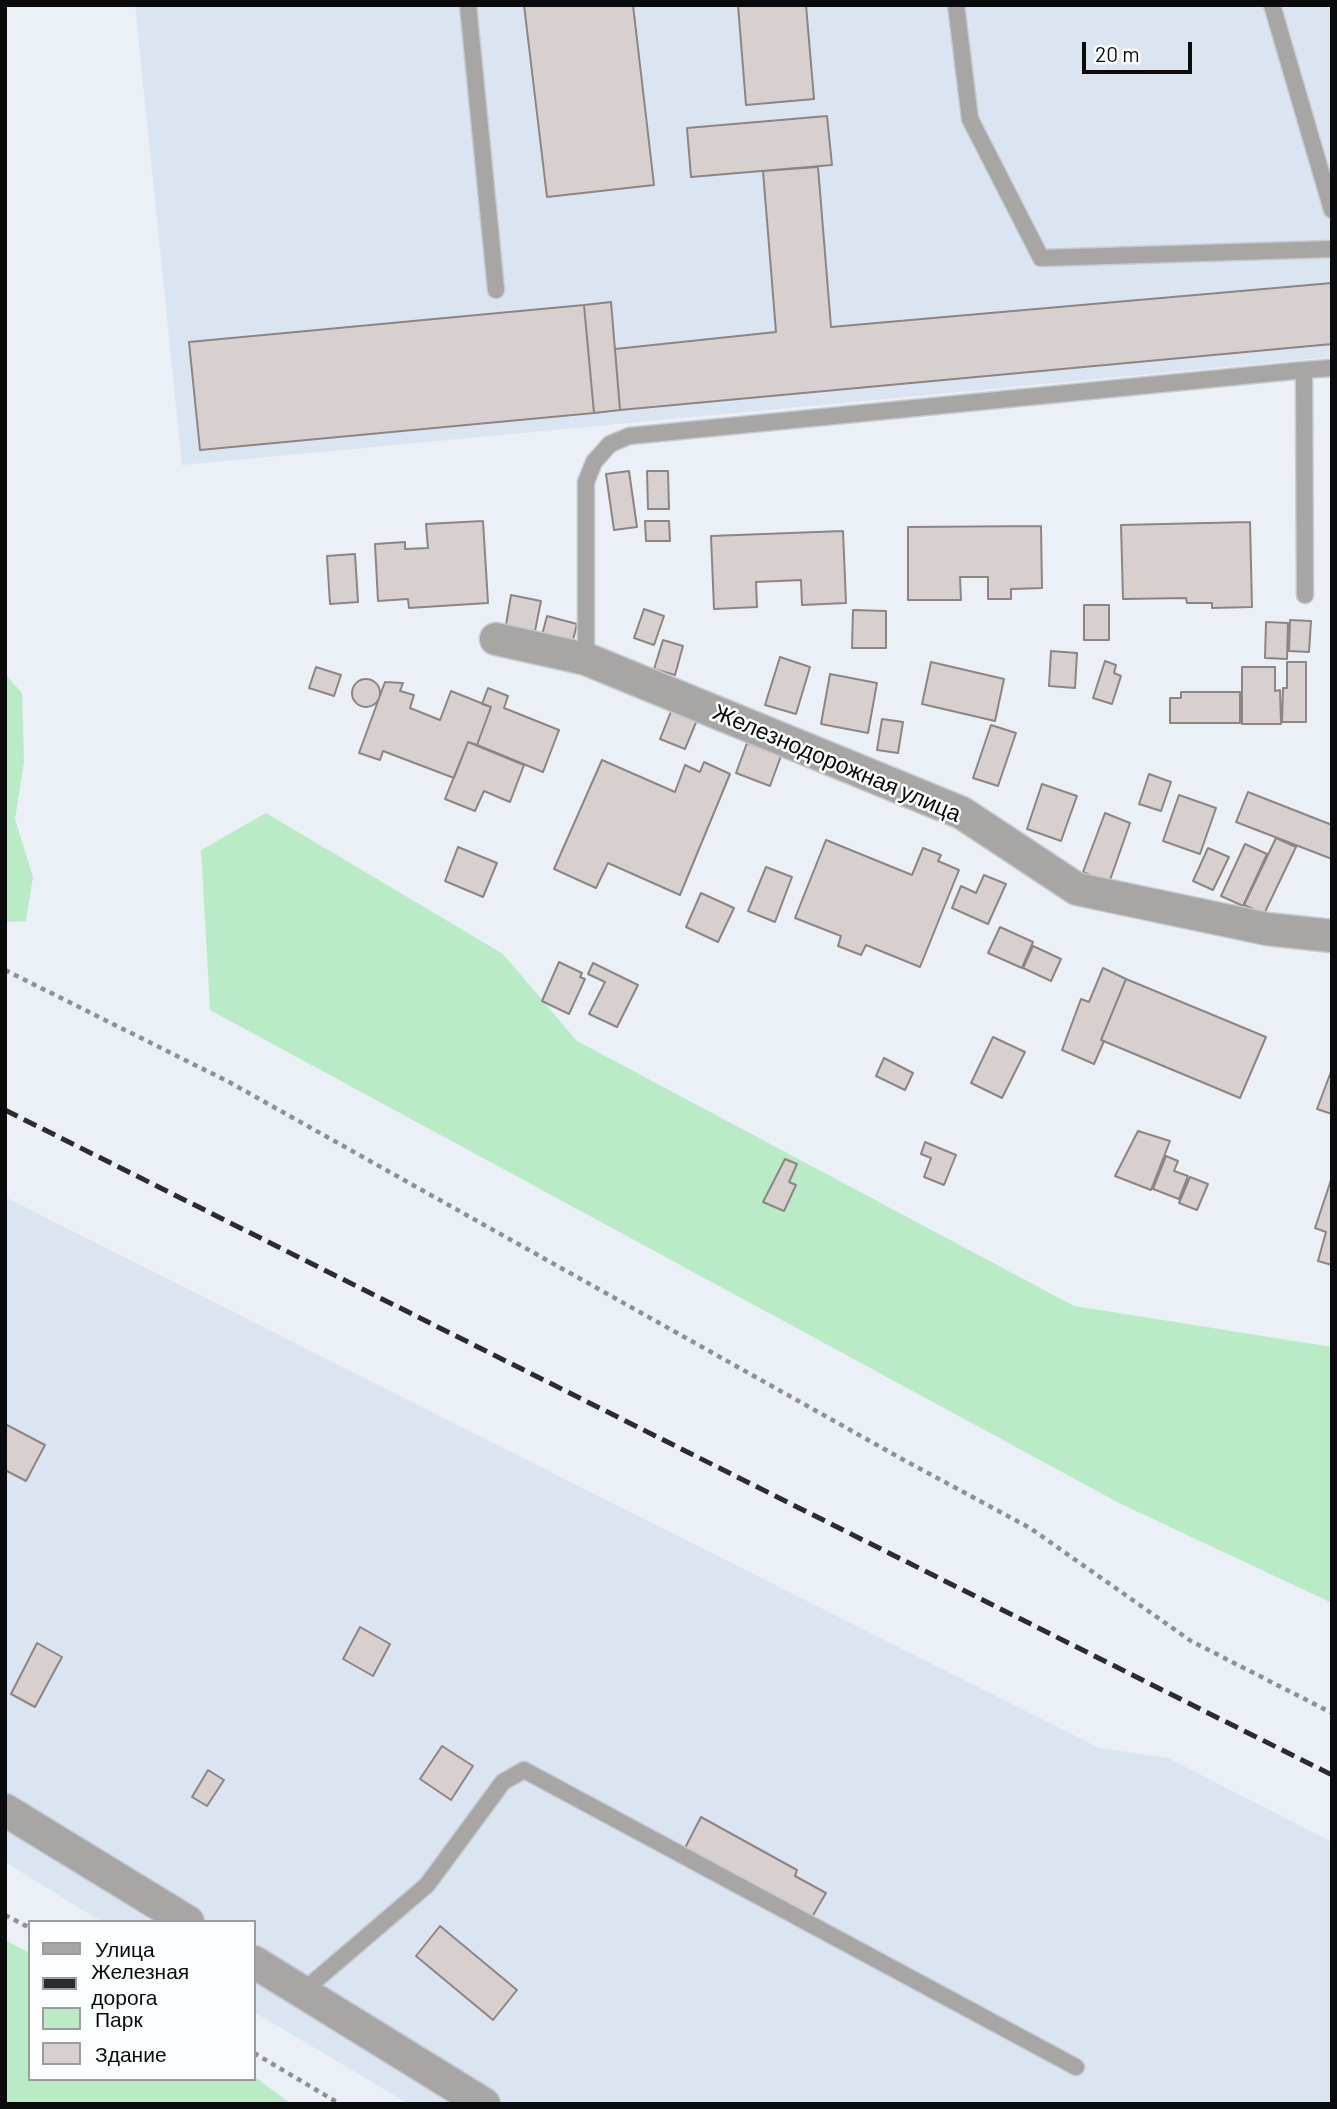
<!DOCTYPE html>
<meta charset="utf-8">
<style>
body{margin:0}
#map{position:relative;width:1337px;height:2109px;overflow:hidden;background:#ebf0f6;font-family:Barlow,sans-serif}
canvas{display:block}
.frame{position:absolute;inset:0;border:7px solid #0a0b0d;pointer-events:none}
.legend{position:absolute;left:28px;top:1920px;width:228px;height:161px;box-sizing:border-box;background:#fcfdfe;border:2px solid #9b9c9e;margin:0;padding:9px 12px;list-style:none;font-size:21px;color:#0a0b0d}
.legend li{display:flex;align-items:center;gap:14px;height:35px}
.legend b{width:35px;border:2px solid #9b9c9e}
.scale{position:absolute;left:1082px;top:42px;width:110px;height:32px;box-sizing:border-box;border:4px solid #0a0b0d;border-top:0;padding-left:9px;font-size:21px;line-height:24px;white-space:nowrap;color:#0a0b0d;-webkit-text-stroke:5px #fcfdfe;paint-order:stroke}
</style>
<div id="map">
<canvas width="1337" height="2109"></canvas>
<div class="frame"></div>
<ul class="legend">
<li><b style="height:9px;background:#a7a6a4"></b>Улица</li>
<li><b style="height:9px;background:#2a2c2e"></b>Железная дорога</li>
<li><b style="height:19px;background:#b9ebc7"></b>Парк</li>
<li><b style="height:19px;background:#d8d0cf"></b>Здание</li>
</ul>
<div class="scale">20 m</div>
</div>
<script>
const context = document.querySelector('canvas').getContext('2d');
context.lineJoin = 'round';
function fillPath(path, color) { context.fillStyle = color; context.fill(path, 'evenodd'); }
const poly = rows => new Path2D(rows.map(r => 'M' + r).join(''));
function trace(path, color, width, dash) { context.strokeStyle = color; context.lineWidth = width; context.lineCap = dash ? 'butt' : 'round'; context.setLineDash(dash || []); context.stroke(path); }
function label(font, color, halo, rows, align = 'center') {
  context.font = font + ' Barlow,sans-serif'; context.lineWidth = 5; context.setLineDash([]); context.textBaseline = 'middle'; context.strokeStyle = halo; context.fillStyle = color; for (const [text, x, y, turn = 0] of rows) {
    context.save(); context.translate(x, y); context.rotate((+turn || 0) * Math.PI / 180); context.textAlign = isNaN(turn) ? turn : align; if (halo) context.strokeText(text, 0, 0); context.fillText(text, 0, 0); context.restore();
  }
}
const built = poly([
 [135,5,1332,5,1332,357,182,465],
 [5,1197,1099,1748,1168,1758,1332,1842,1332,2104,409,2104,254,2012,254,1922,102,1922,5,1862]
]);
const green = poly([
 [5,674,22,693,24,762,15,819,33,877,26,921,5,922],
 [266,813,503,954,577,1041,1074,1306,1332,1347,1332,1603,1121,1504,210,1010,201,850],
 [5,1940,30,1953,30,2079,254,2079,254,2076,291,2104,5,2104]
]);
const building = poly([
 [524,5,633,5,654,185,547,197,524,5],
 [738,5,806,5,814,99,746,105,738,5],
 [827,116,832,165,691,177,687,128,827,116],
 [818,167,831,327,1332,283,1332,344,620,410,615,349,776,332,763,171,818,167],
 [611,302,620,410,594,413,584,305,611,302],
 [584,305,594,413,200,450,189,342,584,305],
 [629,471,637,527,614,530,606,474,629,471],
 [647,471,668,471,669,509,648,509,647,471],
 [483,521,488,603,409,608,408,599,378,601,375,544,405,542,405,549,428,548,426,524,483,521],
 [645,521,669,521,670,541,646,541,645,521],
 [1250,522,1252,607,1212,608,1212,603,1187,603,1186,598,1123,599,1121,525,1250,522],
 [1041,526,1042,588,1011,589,1011,599,988,599,988,577,960,577,961,600,908,600,908,527,1041,526],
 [843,531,846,603,802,605,801,580,756,582,757,607,714,609,711,536,843,531],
 [355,554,358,602,330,604,327,556,355,554],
 [511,595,541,601,535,631,506,625,511,595],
 [1084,605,1109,605,1109,640,1084,640,1084,605],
 [644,609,664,616,654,645,634,638,644,609],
 [853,610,886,611,886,648,852,648,853,610],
 [547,616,577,624,572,644,542,635,547,616],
 [1290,620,1311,621,1309,652,1289,651,1290,620],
 [1266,622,1288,623,1287,659,1265,658,1266,622],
 [663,640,683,646,675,675,654,669,663,640],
 [1051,651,1077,653,1075,688,1049,686,1051,651],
 [780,657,810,667,796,714,765,705,780,657],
 [1105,661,1116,665,1114,673,1121,676,1112,704,1093,698,1105,661],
 [931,662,1004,679,995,721,922,704,931,662],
 [1287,662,1306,662,1306,722,1282,722,1283,688,1287,688,1287,662],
 [316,667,341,675,334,696,309,688,316,667],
 [1242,667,1275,667,1275,691,1280,690,1281,724,1242,724,1242,667],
 [830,674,877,683,868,733,821,724,830,674],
 '352 693a14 14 0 1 1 28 0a14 14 0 1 1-28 0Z',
 [385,682,403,683,400,691,414,695,410,708,440,720,451,691,491,707,477,745,468,742,454,778,383,751,380,760,359,753,385,682],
 [488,688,508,696,504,708,559,730,543,772,477,745,491,707,482,704,488,688],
 [1181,692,1240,692,1240,723,1170,723,1170,698,1181,698,1181,692],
 [672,709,697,720,685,749,660,739,672,709],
 [882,719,903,722,898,753,877,750,882,719],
 [991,725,1016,733,998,786,973,778,991,725],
 [468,742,524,765,510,802,484,791,475,811,445,799,468,742],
 [747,743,781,756,770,786,736,773,747,743],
 [602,760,675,792,685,765,700,772,704,762,730,774,680,895,608,863,596,888,554,869,602,760],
 [1149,774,1171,782,1161,811,1139,804,1149,774],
 [1042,784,1077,796,1061,841,1027,829,1042,784],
 [1248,792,1332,825,1332,859,1236,822,1248,792],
 [1179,795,1216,808,1200,854,1163,841,1179,795],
 [1105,813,1130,823,1109,883,1083,872,1105,813],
 [1276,838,1296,847,1264,914,1244,905,1276,838],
 [826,840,912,875,923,848,941,855,938,861,959,870,920,967,866,945,861,955,838,946,841,936,795,918,826,840],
 [1245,844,1267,854,1243,906,1221,896,1245,844],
 [458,847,497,863,483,897,445,881,458,847],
 [1208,848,1229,857,1213,890,1193,881,1208,848],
 [766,867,792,877,775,922,748,911,766,867],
 [984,875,1006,884,988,924,952,908,961,886,976,893,984,875],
 [701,893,734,908,718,942,686,927,701,893],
 [1000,927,1033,942,1022,968,988,953,1000,927],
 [1033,946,1061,959,1051,981,1023,968,1033,946],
 [559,962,582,973,580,977,585,979,569,1014,542,1001,559,962],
 [593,963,638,985,617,1027,589,1014,605,982,588,974,593,963],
 [1103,968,1126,979,1101,1040,1104,1041,1094,1064,1062,1050,1081,999,1089,1002,1103,968],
 [1126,979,1266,1037,1240,1098,1101,1040,1126,979],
 [993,1037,1025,1052,1002,1098,971,1083,993,1037],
 [884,1058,913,1073,905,1090,876,1076,884,1058],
 [1332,1069,1332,1114,1317,1109,1332,1069],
 [1138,1131,1170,1141,1151,1190,1115,1176,1138,1131],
 [925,1142,956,1155,944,1185,924,1177,931,1158,921,1154,925,1142],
 [1166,1156,1178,1161,1174,1171,1188,1176,1179,1199,1153,1189,1166,1156],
 [785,1159,797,1164,789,1182,796,1185,784,1211,763,1202,785,1159],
 [1190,1177,1208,1184,1197,1210,1179,1203,1190,1177],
 [1332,1177,1332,1265,1318,1261,1326,1232,1315,1228,1332,1177],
 [5,1424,45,1445,26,1481,5,1470,5,1424],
 [360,1627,390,1644,373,1676,343,1659,360,1627],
 [37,1643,62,1657,35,1707,11,1694,37,1643],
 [442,1746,473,1766,451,1800,420,1779,442,1746],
 [208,1770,224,1780,207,1806,192,1797,208,1770],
 [701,1817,797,1870,795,1876,826,1893,812,1917,685,1848,701,1817],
 [440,1926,517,1990,493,2020,416,1956,440,1926]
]);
const path = poly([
 [5,970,229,1082,902,1459,1030,1528,1191,1641,1332,1713],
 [5,1915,30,1928],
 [254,2053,340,2104]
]);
const lane = poly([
 [468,5,496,290],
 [956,5,970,119,1041,258,1332,249],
 [1272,5,1332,210],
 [1305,595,1304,370,1332,368],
 [586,659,586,482,594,462,610,444,629,436,1304,370],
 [302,1992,427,1885,503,1782,524,1770,1076,2067]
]);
const street = poly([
 [496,639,586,659,962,813,1077,889,1267,929,1332,936],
 [5,1810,188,1922],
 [254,1962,484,2104]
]);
const rail = poly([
 [5,1110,1332,1775]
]);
const streetNames = [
 ["Железнодорожная улица",837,763,23]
];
fillPath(built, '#dbe5f1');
fillPath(green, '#b9ebc7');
fillPath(building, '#d8d0cf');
trace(building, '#8c8584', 2);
trace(lane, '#c7cbd1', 19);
trace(street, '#c7cbd1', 35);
trace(path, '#8d9195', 4.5, [5, 5]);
trace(lane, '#a7a6a4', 16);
trace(street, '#a7a6a4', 32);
trace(rail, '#2a2c2e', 5, [14, 7]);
label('23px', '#0a0b0d', '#fcfdfe', streetNames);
</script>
